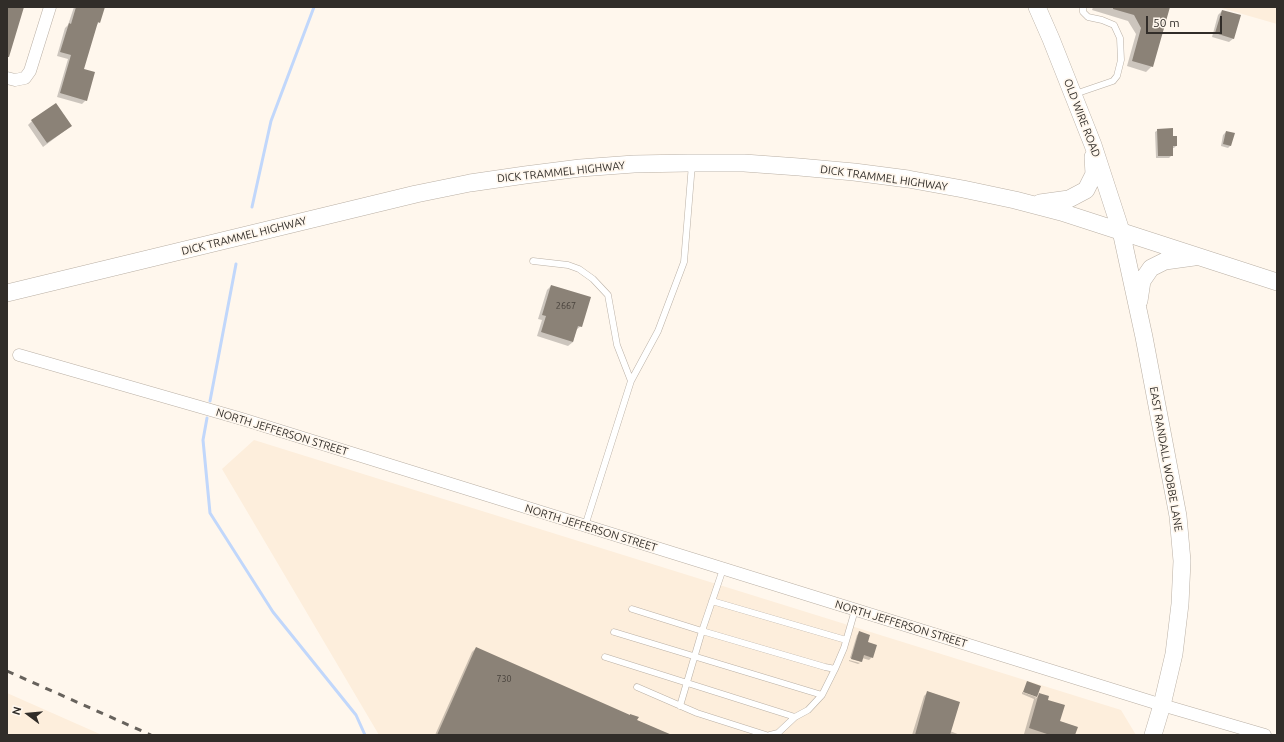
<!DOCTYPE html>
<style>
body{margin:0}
#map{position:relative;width:1284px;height:742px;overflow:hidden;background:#fff7ed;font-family:Ubuntu,sans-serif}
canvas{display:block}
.frame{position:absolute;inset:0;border:8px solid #312d29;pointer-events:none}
.north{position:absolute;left:8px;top:694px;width:40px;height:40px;-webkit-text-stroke:3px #fff7ed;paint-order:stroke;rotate:286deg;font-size:11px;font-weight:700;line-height:16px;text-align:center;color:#312d29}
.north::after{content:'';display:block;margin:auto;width:14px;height:18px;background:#312d29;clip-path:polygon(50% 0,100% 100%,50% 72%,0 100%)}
.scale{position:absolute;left:1146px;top:16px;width:76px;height:18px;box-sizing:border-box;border:2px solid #312d29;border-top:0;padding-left:5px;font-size:12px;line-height:14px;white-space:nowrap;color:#312d29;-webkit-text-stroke:3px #fff7ed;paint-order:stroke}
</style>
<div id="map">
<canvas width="1284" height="742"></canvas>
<div class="frame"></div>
<div class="north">N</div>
<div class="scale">50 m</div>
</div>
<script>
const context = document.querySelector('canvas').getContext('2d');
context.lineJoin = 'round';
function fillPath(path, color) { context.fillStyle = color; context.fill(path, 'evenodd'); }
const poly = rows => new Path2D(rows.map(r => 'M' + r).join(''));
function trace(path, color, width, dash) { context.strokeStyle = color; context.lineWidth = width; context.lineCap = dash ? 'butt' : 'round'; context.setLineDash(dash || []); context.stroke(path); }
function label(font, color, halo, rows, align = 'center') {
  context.font = font + ' Ubuntu,sans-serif'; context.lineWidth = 3.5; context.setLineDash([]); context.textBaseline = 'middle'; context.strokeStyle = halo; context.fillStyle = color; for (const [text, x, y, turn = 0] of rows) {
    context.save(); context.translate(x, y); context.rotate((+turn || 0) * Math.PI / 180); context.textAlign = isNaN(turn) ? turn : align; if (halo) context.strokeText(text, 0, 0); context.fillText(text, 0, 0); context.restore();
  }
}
const built = poly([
 [1218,7,1277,7,1277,24],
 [254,440,1121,710,1136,735,379,735,222,469],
 [7,693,102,735,7,735]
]);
const shadow = poly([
 [74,7,104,7,99,22,96,26,83,69,86,100,82,104,57,97,68,59,57,56,65,28,68,25],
 [1093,7,1169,7,1152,66,1146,72,1127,66,1136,34,1128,21,1092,10],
 [1222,11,1234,38,1229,42,1212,37,1218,15],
 [32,121,71,126,43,147,28,125],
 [1158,130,1172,137,1176,146,1174,148,1172,148,1172,155,1169,158,1156,158,1155,132],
 [1226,132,1231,145,1228,148,1221,146,1223,135],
 [551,286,581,326,576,330,573,342,568,346,537,336,542,320,538,319,547,290],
 [859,633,867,643,872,657,869,660,862,658,861,662,850,658,857,635],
 [476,648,636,720,669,735,435,735,472,652],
 [849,660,860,663,858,664,849,661],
 [928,692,950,731,960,735,912,735,924,696],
 [1022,692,1036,697,1035,699,1040,694,1047,700,1059,722,1074,735,1027,735,1024,734,1034,699,1022,694]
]);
const stream = poly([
 [252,207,271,121,314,7],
 [210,401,236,264],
 [207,418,203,440,210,513,273,612,356,715,365,735]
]);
const building = poly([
 [7,7,24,7,9,57,7,57],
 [76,7,105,7,100,23,98,22,84,69,95,72,87,101,60,93,71,55,60,52,69,23,71,24],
 [1113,7,1170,7,1153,67,1132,61,1141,28,1134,15,1113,9],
 [1222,10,1241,15,1234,39,1215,33],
 [56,103,72,126,47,143,31,120],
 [1173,128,1173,136,1177,136,1177,146,1173,146,1173,156,1158,156,1157,129],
 [1226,131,1235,133,1231,146,1223,144],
 [551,285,591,297,582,327,578,326,573,342,541,332,546,316,542,315],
 [859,631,870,635,868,642,877,645,873,658,864,655,862,662,851,659],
 [476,647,630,715,630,714,639,717,637,720,672,735,437,735],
 [1027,681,1041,686,1037,697,1023,692],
 [927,691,960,702,950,735,915,735],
 [1039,693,1049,696,1048,700,1065,705,1060,721,1078,727,1075,735,1050,735,1029,728]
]);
const lane = poly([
 [1075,94,1113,81,1117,76,1121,60,1120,38,1114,25,1102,20,1088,17,1083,12,1083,7],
 [533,261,568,265,579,269,593,279,608,295,617,345,631,381,585,526],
 [631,381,658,331,684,262,692,164],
 [723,569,702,631,825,667,835,669,844,648,855,610],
 [712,601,846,640],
 [632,609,702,631,680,706],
 [614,632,822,695],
 [605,657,795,717],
 [637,687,697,713,766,735],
 [770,735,778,733,795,717,808,710,822,695,835,669]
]);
const street = poly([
 [7,78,15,80,25,78,30,71,50,7],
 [19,355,242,419,1162,705,1265,735]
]);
const secondary = poly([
 [1037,7,1051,39,1093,145,1121,231,1144,337,1178,516,1182,561,1180,604,1174,654,1162,705,1153,735],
 [1040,203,1069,199,1086,190,1094,174,1093,157],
 [7,293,416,194,470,183,525,175,580,168,634,164,688,163,744,163,799,167,854,172,908,179,963,189,1015,200,1061,212,1277,282],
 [1139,301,1142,281,1151,268,1165,261,1194,257]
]);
const rail = poly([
 [7,671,151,735]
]);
const numberNames = [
 ["2667",566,306],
 ["730",504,679]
];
const streetNames = [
 ["OLD WIRE ROAD",1082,118,69],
 ["DICK TRAMMEL HIGHWAY",561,172,-6],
 ["DICK TRAMMEL HIGHWAY",884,178,8],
 ["DICK TRAMMEL HIGHWAY",244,236,-14],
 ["NORTH JEFFERSON STREET",282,432,17],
 ["EAST RANDALL WOBBE LANE",1166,459,80],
 ["NORTH JEFFERSON STREET",591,528,17],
 ["NORTH JEFFERSON STREET",901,624,17]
];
fillPath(built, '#fdeedc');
fillPath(shadow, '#0003');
trace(stream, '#c1d7fb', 3);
fillPath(building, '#8b8277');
trace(lane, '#bab0a5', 7);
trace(street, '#bab0a5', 13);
trace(secondary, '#bab0a5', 18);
trace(lane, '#fff', 6);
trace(street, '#fff', 12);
trace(secondary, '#fff', 17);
trace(rail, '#67625c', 3, [7, 7]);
label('9px', '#48423c', null, numberNames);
label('11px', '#312d29', '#fff7ed', streetNames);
</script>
